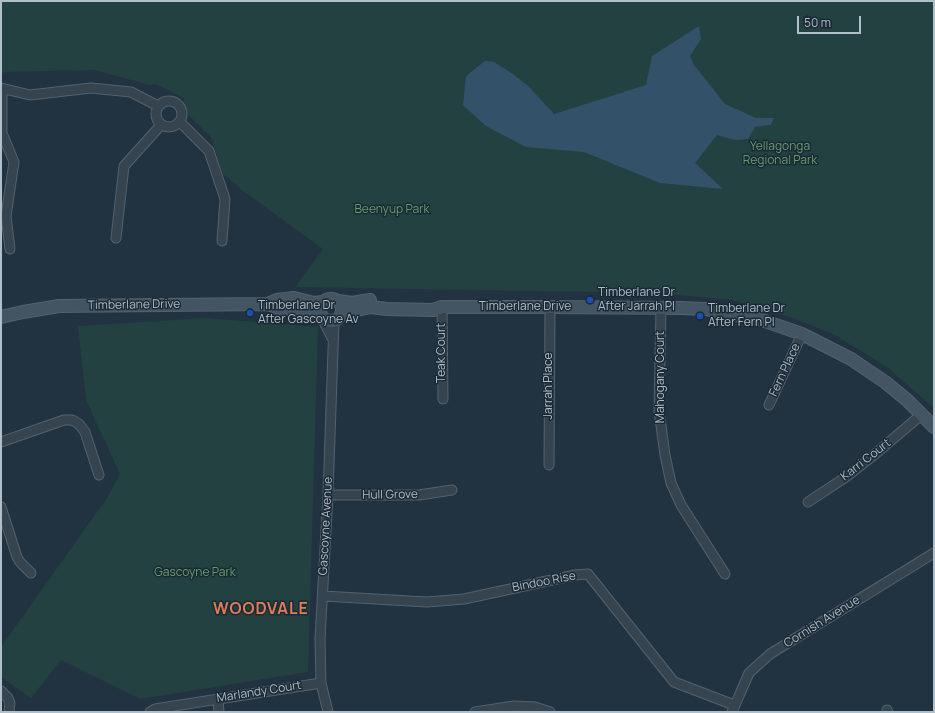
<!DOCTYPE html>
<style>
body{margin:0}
#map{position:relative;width:935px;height:713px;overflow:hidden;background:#213340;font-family:Manrope,sans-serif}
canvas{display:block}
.frame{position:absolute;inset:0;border:2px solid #b1bfcb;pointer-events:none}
.scale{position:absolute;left:797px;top:16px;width:64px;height:18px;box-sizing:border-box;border:2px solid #b1bfcb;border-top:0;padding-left:5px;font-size:12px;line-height:14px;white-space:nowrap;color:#b1bfcb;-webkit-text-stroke:3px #1b2935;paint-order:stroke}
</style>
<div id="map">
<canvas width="935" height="713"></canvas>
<div class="frame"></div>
<div class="scale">50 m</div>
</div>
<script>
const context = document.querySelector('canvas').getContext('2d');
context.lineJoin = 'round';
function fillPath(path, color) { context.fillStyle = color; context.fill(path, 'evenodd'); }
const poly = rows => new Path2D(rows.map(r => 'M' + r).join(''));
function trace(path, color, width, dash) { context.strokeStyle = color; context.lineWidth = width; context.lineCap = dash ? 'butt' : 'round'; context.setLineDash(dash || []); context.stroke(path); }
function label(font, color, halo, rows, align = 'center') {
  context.font = font + ' Manrope,sans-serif'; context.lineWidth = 3; context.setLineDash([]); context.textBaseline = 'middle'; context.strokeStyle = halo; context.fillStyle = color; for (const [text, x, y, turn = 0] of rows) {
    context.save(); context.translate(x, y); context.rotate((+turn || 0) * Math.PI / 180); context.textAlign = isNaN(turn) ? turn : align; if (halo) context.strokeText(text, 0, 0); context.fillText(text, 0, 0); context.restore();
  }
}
const green = poly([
 [1,1,934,1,934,408,887,367,835,335,793,318,733,300,656,293,295,287,323,249,239,188,238,186,223,174,210,136,182,109,184,98,155,84,149,85,95,70,5,72,1,74],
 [206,318,318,327,308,672,140,699,61,660,31,698,1,677,1,647,107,498,120,474,86,400,78,326]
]);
const water = poly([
 [699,26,701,39,690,56,694,65,725,104,756,118,774,118,771,125,755,127,748,139,735,140,717,135,695,163,723,189,660,183,584,152,526,147,486,126,463,105,466,76,485,61,494,62,513,74,528,86,554,114,646,85,652,56]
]);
const street = poly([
 [1,88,30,95,91,88,131,92,158,106],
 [2,89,2,133,14,162,6,216,10,249],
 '156 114a13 13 0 1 1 26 0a13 13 0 1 1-26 0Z',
 [180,122,209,151,225,199,222,241],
 [116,238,124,166,161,125],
 [442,307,443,399],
 [661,307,659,411,665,455,671,483,681,505,725,574],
 [322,318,332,338],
 [769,405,802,334],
 [1,442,64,420,72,420,79,424,85,432,99,475],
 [549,465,550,307],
 [328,495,419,495,452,490],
 [808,502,846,477,874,455,921,415],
 [1,507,17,557,20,562,31,573],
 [323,596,427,602,464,599,575,575,588,574,674,682,734,705],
 [1,691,8,698,10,703,9,712],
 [218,699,219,712],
 [887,710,888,712],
 [150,712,155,709,321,683],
 [328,712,321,683,320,639,328,495,334,321],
 [475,712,514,706,535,707,550,712],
 [732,712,749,673,770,654,934,553]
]);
const secondary = poly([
 '320 310a11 11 0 1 1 22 0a11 11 0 1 1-22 0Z',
 [338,301,352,303,370,300],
 [268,304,278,308,303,309,320,314],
 [342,313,371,307,387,309,433,310,442,307,550,307,681,308,706,309,733,314,762,320,802,334,851,359,885,382,907,400,934,427],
 [1,317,23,312,59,306,268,304,277,300,294,298,314,303,323,302]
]);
const markers = [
 [590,300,4,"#1a4fb4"],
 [250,313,4,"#1a4fb4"],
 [700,316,4,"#1a4fb4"]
];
const parkNames = [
 ["Yellagonga",780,147],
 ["Regional Park",780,161],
 ["Beenyup Park",392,210],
 ["Gascoyne Park",195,573]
];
const poiNames = [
 ["Timberlane Dr",598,293],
 ["After Jarrah Pl",598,307],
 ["Timberlane Dr",258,306],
 ["After Gascoyne Av",258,320],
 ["Timberlane Dr",708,309],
 ["After Fern Pl",708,323]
];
const streetNames = [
 ["Timberlane Drive",134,305,-1],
 ["Timberlane Drive",525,307],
 ["Teak Court",442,353,-90],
 ["Fern Place",785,370,-65],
 ["Mahogany Court",661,377,-90],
 ["Jarrah Place",549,386,-90],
 ["Karri Court",866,460,-38],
 ["Hull Grove",390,495,-1],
 ["Gascoyne Avenue",326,526,-87],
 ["Bindoo Rise",544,582,-11],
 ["Cornish Avenue",822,622,-32],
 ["Marlandy Court",259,692,-9]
];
const districtNames = [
 ["WOODVALE",261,610]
];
fillPath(green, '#234140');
fillPath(water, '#335269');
trace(street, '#54626e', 11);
trace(secondary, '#54626e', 14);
trace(street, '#364450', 9);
trace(secondary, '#435463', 12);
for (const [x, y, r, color] of markers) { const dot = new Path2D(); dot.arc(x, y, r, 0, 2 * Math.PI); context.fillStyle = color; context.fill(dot); trace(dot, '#1b2935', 1.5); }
label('12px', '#669e6b', '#1b2935', parkNames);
label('12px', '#b1bfcb', '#1b2935', poiNames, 'left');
label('12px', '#b1bfcb', '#1b2935', streetNames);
context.letterSpacing = '1px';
label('bold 16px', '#e07e57', '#1b2935', districtNames);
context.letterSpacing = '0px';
</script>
